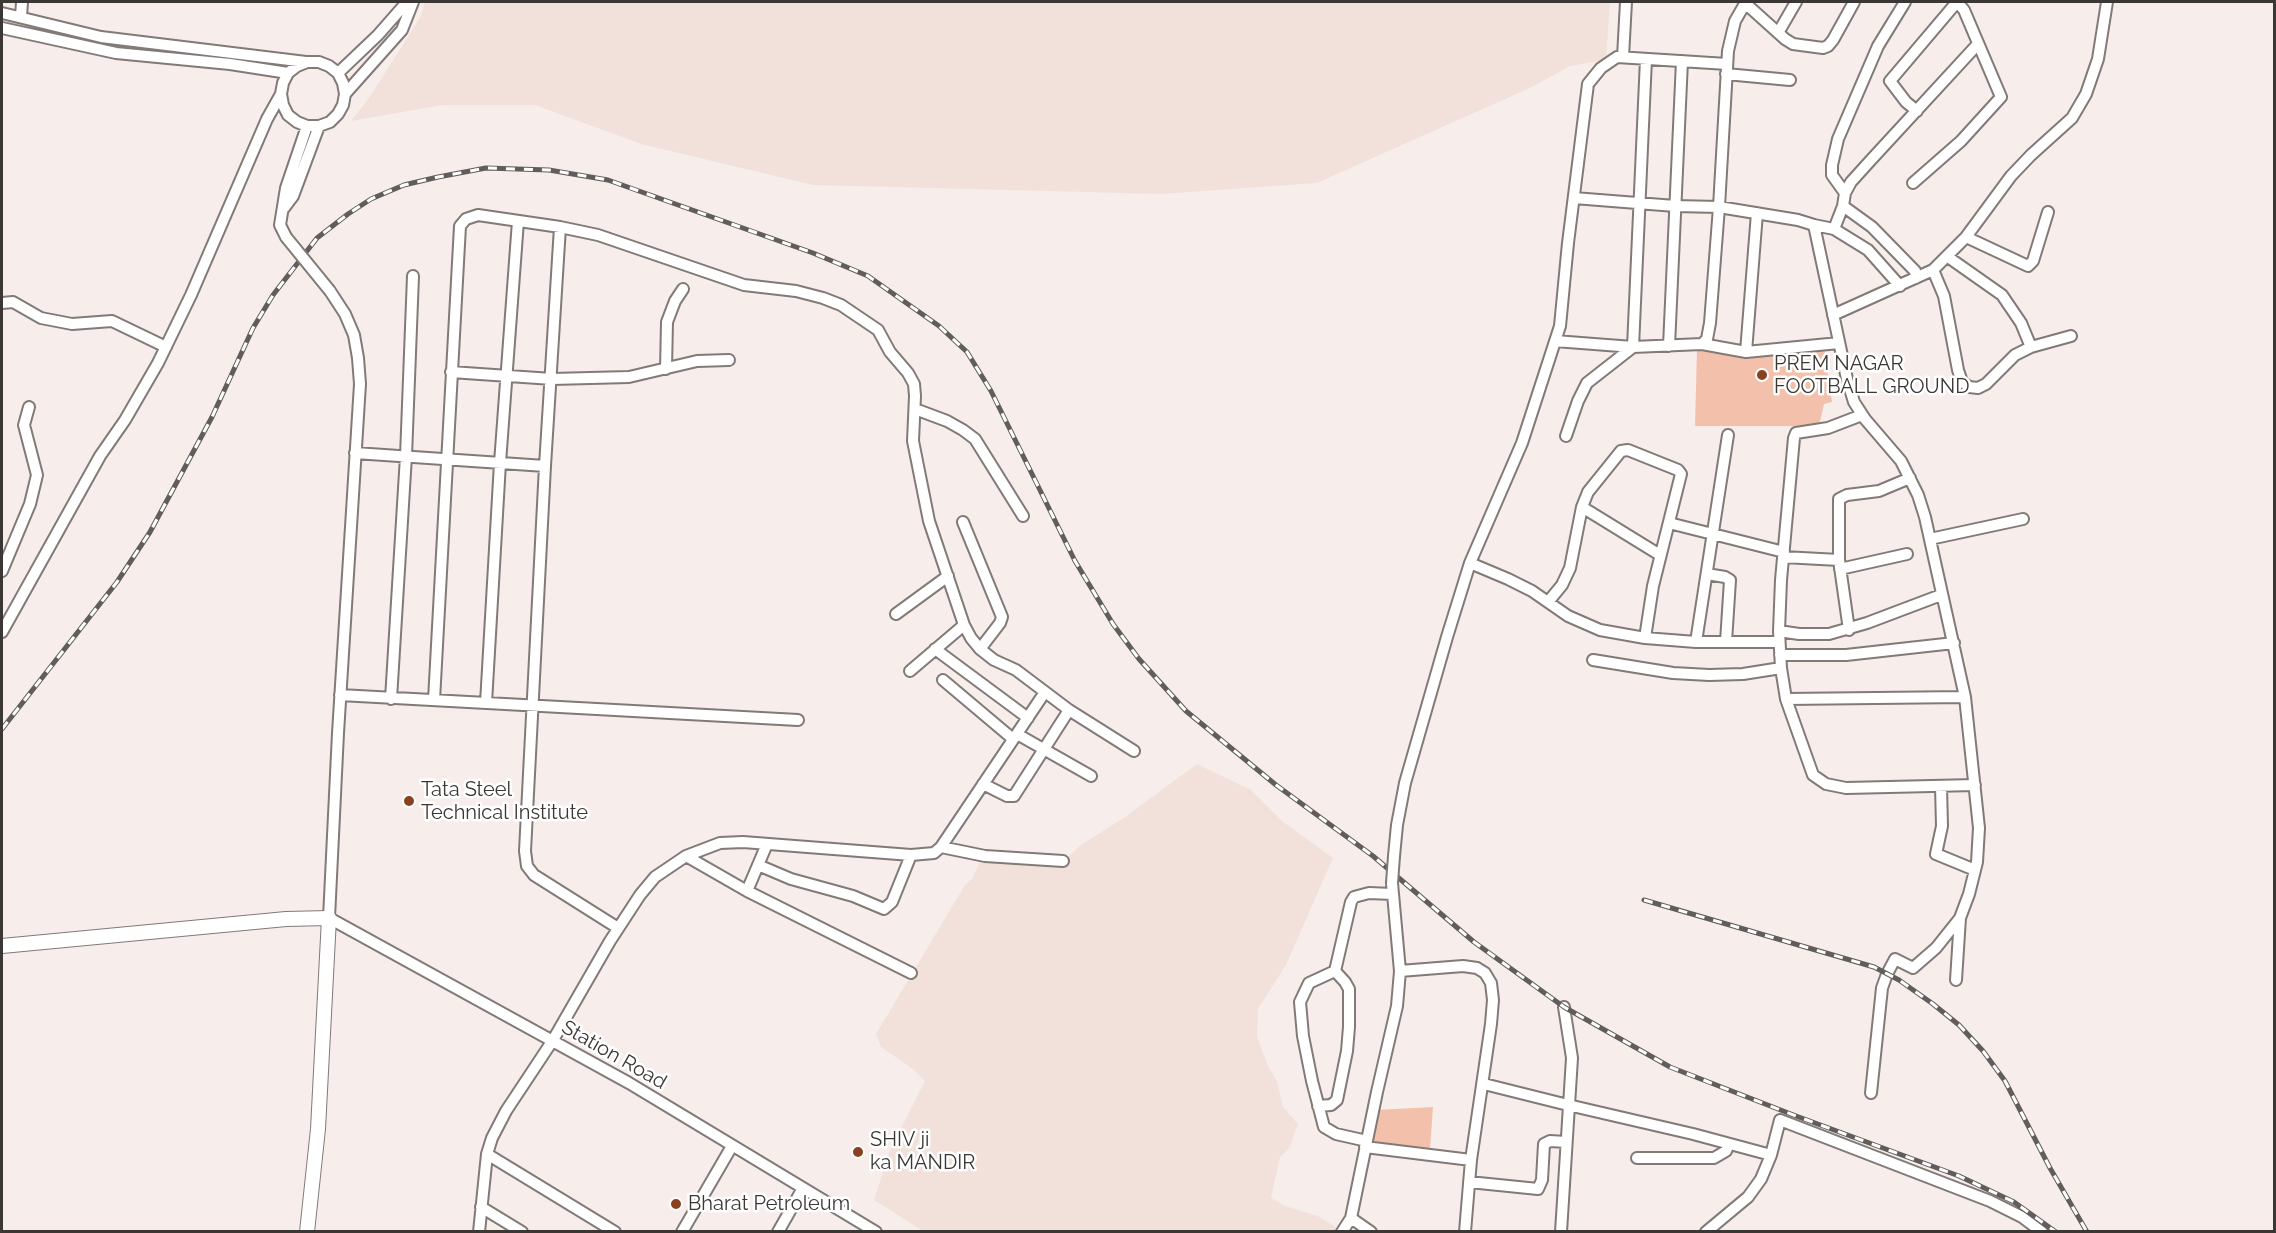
<!DOCTYPE html>
<style>
body{margin:0}
#map{position:relative;width:2276px;height:1233px;overflow:hidden;background:#f7eeeb;font-family:Raleway,sans-serif}
canvas{display:block}
.frame{position:absolute;inset:0;border:3px solid #3a3735;pointer-events:none}
</style>
<div id="map">
<canvas width="2276" height="1233"></canvas>
<div class="frame"></div>
</div>
<script>
const context = document.querySelector('canvas').getContext('2d');
context.lineJoin = 'round';
function fillPath(path, color) { context.fillStyle = color; context.fill(path, 'evenodd'); }
const poly = rows => new Path2D(rows.map(r => 'M' + r).join(''));
function trace(path, color, width, dash) { context.strokeStyle = color; context.lineWidth = width; context.lineCap = dash ? 'butt' : 'round'; context.setLineDash(dash || []); context.stroke(path); }
function label(font, color, halo, rows, align = 'center') {
  context.font = font + ' Raleway,sans-serif'; context.lineWidth = 5; context.setLineDash([]); context.textBaseline = 'middle'; context.strokeStyle = halo; context.fillStyle = color; for (const [text, x, y, turn = 0] of rows) {
    context.save(); context.translate(x, y); context.rotate((+turn || 0) * Math.PI / 180); context.textAlign = isNaN(turn) ? turn : align; if (halo) context.strokeText(text, 0, 0); context.fillText(text, 0, 0); context.restore();
  }
}
const built = poly([
 [425,2,1610,2,1606,60,1570,66,1532,87,1317,183,1161,194,813,185,641,144,535,105,443,105,351,121,369,98,421,16],
 [1197,764,1251,790,1282,821,1333,858,1286,965,1258,1009,1257,1037,1268,1066,1277,1081,1283,1107,1298,1124,1290,1147,1280,1157,1271,1198,1285,1206,1318,1216,1342,1231,923,1231,874,1200,890,1150,925,1081,913,1069,881,1047,876,1034,965,885,972,879,983,854,1065,860,1081,845,1125,817]
]);
const green = poly([
 [1824,346,1832,402,1824,404,1819,426,1695,426,1697,348],
 [1433,1107,1430,1149,1370,1142,1376,1110]
]);
const minor = poly([
 [1745,3,1785,39,1793,44,1823,48,1828,46,1833,40,1854,2],
 [2,13,101,37,306,62],
 [21,17,22,2],
 [2,28,116,53,230,64,288,73],
 [1778,33,1796,2],
 [1623,57,1626,2],
 [338,73,378,35,407,2],
 [1726,74,1790,80],
 [345,94,343,83,338,73,329,66,319,62,307,62,297,66,288,73,283,83,281,94,283,105,288,115,297,122,307,126,319,126,330,122,338,114,343,105,345,94,402,30,413,2],
 [1917,111,1906,102,1890,81,1957,2],
 [1913,183,1961,141,2001,97,1964,10,1957,2],
 [1845,193,1851,182,1870,161,1977,45],
 [1574,198,1675,206,1719,207,1798,220,1814,225,1834,229,1868,250,1900,286],
 [1843,206,1872,227,1915,271,1916,278],
 [284,208,293,196,319,126],
 [1814,225,1847,379,1854,402,1865,419,1901,461,1918,495,1925,517,1965,697,1979,828,1977,862,1969,894,1960,918,1956,980],
 [560,227,545,466,525,851,527,866,534,875,618,928],
 [1834,229,1843,206,1845,193,1832,175,1832,165,1838,139,1878,46,1905,2],
 [286,237,280,225,286,188,307,126],
 [1966,237,2028,266,2033,261,2048,212],
 [1948,257,2002,295,2021,323,2031,347],
 [1933,270,1944,296,1958,370,1962,382,1969,387,1978,388,1986,384,2015,355,2031,347,2071,336],
 [330,291,345,314,354,335,358,358,360,384,338,733,329,918,629,1083,876,1232],
 [2,303,13,302,41,318,72,324,112,321,166,347],
 [1833,315,1933,270,1966,237,2011,176,2031,155,2072,118,2086,94,2098,59,2107,2],
 [1555,341,1633,347,1702,344,1707,339,1710,323,1719,207,1728,51,1735,21,1746,2],
 [1702,344,1746,352,1839,343],
 [1669,346,1682,61],
 [1746,352,1757,213],
 [666,369,667,322,675,301,683,289],
 [451,372,552,379,629,377,697,361,729,360],
 [915,409,947,421,963,430,975,439,1023,516],
 [1862,415,1828,428,1796,433,1794,438,1781,580,1779,631,1781,668,1786,699,1813,775,1826,784,1846,788,1975,785],
 [1566,436,1578,401,1587,383,1633,347,1646,59],
 [355,453,545,466],
 [1582,507,1660,555],
 [963,522,1002,617,1000,623,980,649],
 [1669,523,1784,552],
 [1930,539,2023,519],
 [1783,557,1839,560],
 [1470,563,1508,579,1532,591,1568,616,1600,630,1645,638,1696,642,1779,642],
 [1840,569,1907,554],
 [2,571,30,504,37,475,24,425,29,407],
 [1707,574,1725,577,1730,580,1726,642],
 [1548,602,1562,585,1570,568,1582,507,1588,492,1621,451,1628,450,1678,470,1681,474,1653,586,1645,638],
 [896,614,948,576],
 [1849,630,1839,560,1839,499,1847,495,1879,491,1910,478],
 [1779,631,1799,634,1829,634,1867,623,1941,595],
 [2,632,100,456,125,420,158,363,191,295,267,119,281,94],
 [1696,642,1728,435],
 [935,649,1028,718],
 [1780,655,1846,655,1954,643],
 [1593,660,1673,673,1709,675,1743,674,1781,668],
 [910,671,964,625],
 [943,680,1013,739],
 [340,695,798,720],
 [391,699,406,456,413,276],
 [1786,699,1965,697],
 [434,700,460,226,466,219,478,215,560,227,598,235,744,285,796,291,823,298,841,305,878,330,890,352,908,373,914,384,915,396,913,441,929,521,964,625,971,638,980,649,994,660,1016,670,1069,710,1134,751],
 [486,703,500,463,518,221],
 [1017,734,1091,776],
 [983,784,1007,796,1014,796,1069,710],
 [1941,786,1942,826,1936,854,1975,870],
 [941,847,985,856,1063,861],
 [686,856,747,891,911,973],
 [1394,856,1397,825,1405,783,1447,637,1470,563,1522,443,1560,326,1568,243,1588,84,1601,68,1617,57,1727,64],
 [758,865,791,879,853,896,884,909,892,902,911,855],
 [747,891,767,844],
 [1400,971,1463,966,1477,968,1485,973,1491,983,1493,1000,1491,1024,1471,1160,1465,1232],
 [1484,1084,1568,1105,1693,1134,1771,1155],
 [1871,1093,1882,988,1887,974,1895,959,1913,968,1936,948,1960,918],
 [1318,1106,1331,1105,1337,1100,1347,1051,1349,1027,1349,989,1345,982,1335,971],
 [1367,1141,1336,1134,1324,1127,1312,1081,1303,1036,1300,1002,1309,983,1335,971,1351,902,1354,897,1369,893,1392,894],
 [1365,1147,1471,1160],
 [487,1154,615,1232],
 [1637,1158,1714,1158,1726,1151,1729,1144],
 [1469,1182,1538,1189,1542,1180,1544,1144,1550,1141,1566,1142],
 [481,1207,522,1232],
 [1351,1218,1371,1232],
 [479,1232,487,1154,492,1138,506,1111,553,1040,610,941,640,895,655,877,686,856,720,843,743,842,911,855,934,853,941,847,1045,692],
 [682,1232,732,1146],
 [778,1232,803,1188],
 [1342,1232,1351,1218,1377,1092,1397,1006,1400,971,1392,883],
 [1561,1232,1572,1058,1564,1007],
 [1706,1232,1748,1197,1761,1179,1771,1155,1780,1120,1990,1201,2022,1217,2042,1232]
]);
const major = poly([
 [2,946,286,919,329,918,318,1129,307,1232]
]);
const rail = poly([
 [2,729,117,582,150,532,212,417,253,328,273,295,317,238,348,214,371,199,404,185,438,177,486,168,549,170,608,180,813,253,868,276,939,326,967,352,991,391,1075,561,1113,624,1139,659,1186,711,1276,785,1373,856,1474,942,1564,1007,1670,1067,1796,1116,1959,1176,2014,1202,2056,1232],
 [1644,900,1874,967,1899,980,1933,1004,1959,1025,1983,1051,2005,1081,2050,1168,2087,1232]
]);
const minorBridge = poly([
 [286,237,330,291],
 [1392,883,1394,856]
]);
const markers = [
 [1762,375,6,"#89421f"],
 [409,801,6,"#89421f"],
 [858,1152,6,"#89421f"],
 [676,1204,6,"#89421f"]
];
const poiNames = [
 ["PREM NAGAR",1774,364],
 ["FOOTBALL GROUND",1774,387],
 ["Tata Steel",421,790],
 ["Technical Institute",421,813],
 ["SHIV ji",870,1140],
 ["ka MANDIR",870,1163],
 ["Bharat Petroleum",688,1204]
];
const streetNames = [
 ["Station Road",614,1055,30]
];
fillPath(built, '#f1e1da');
fillPath(green, '#f3c1ab');
trace(minor, '#817a77', 14);
trace(major, '#817a77', 16);
trace(minor, '#fff', 10);
trace(major, '#fff', 14);
trace(rail, '#615d5b', 5);
trace(rail, '#fff', 3, [9]);
trace(minorBridge, '#817a77', 14, []);
trace(minorBridge, '#fff', 10);
for (const [x, y, r, color] of markers) { const dot = new Path2D(); dot.arc(x, y, r, 0, 2 * Math.PI); context.fillStyle = color; context.fill(dot); trace(dot, '#fff', 2); }
label('20px', '#3a3735', '#fff', poiNames, 'left');
label('20px', '#3a3735', '#fff', streetNames);
</script>
